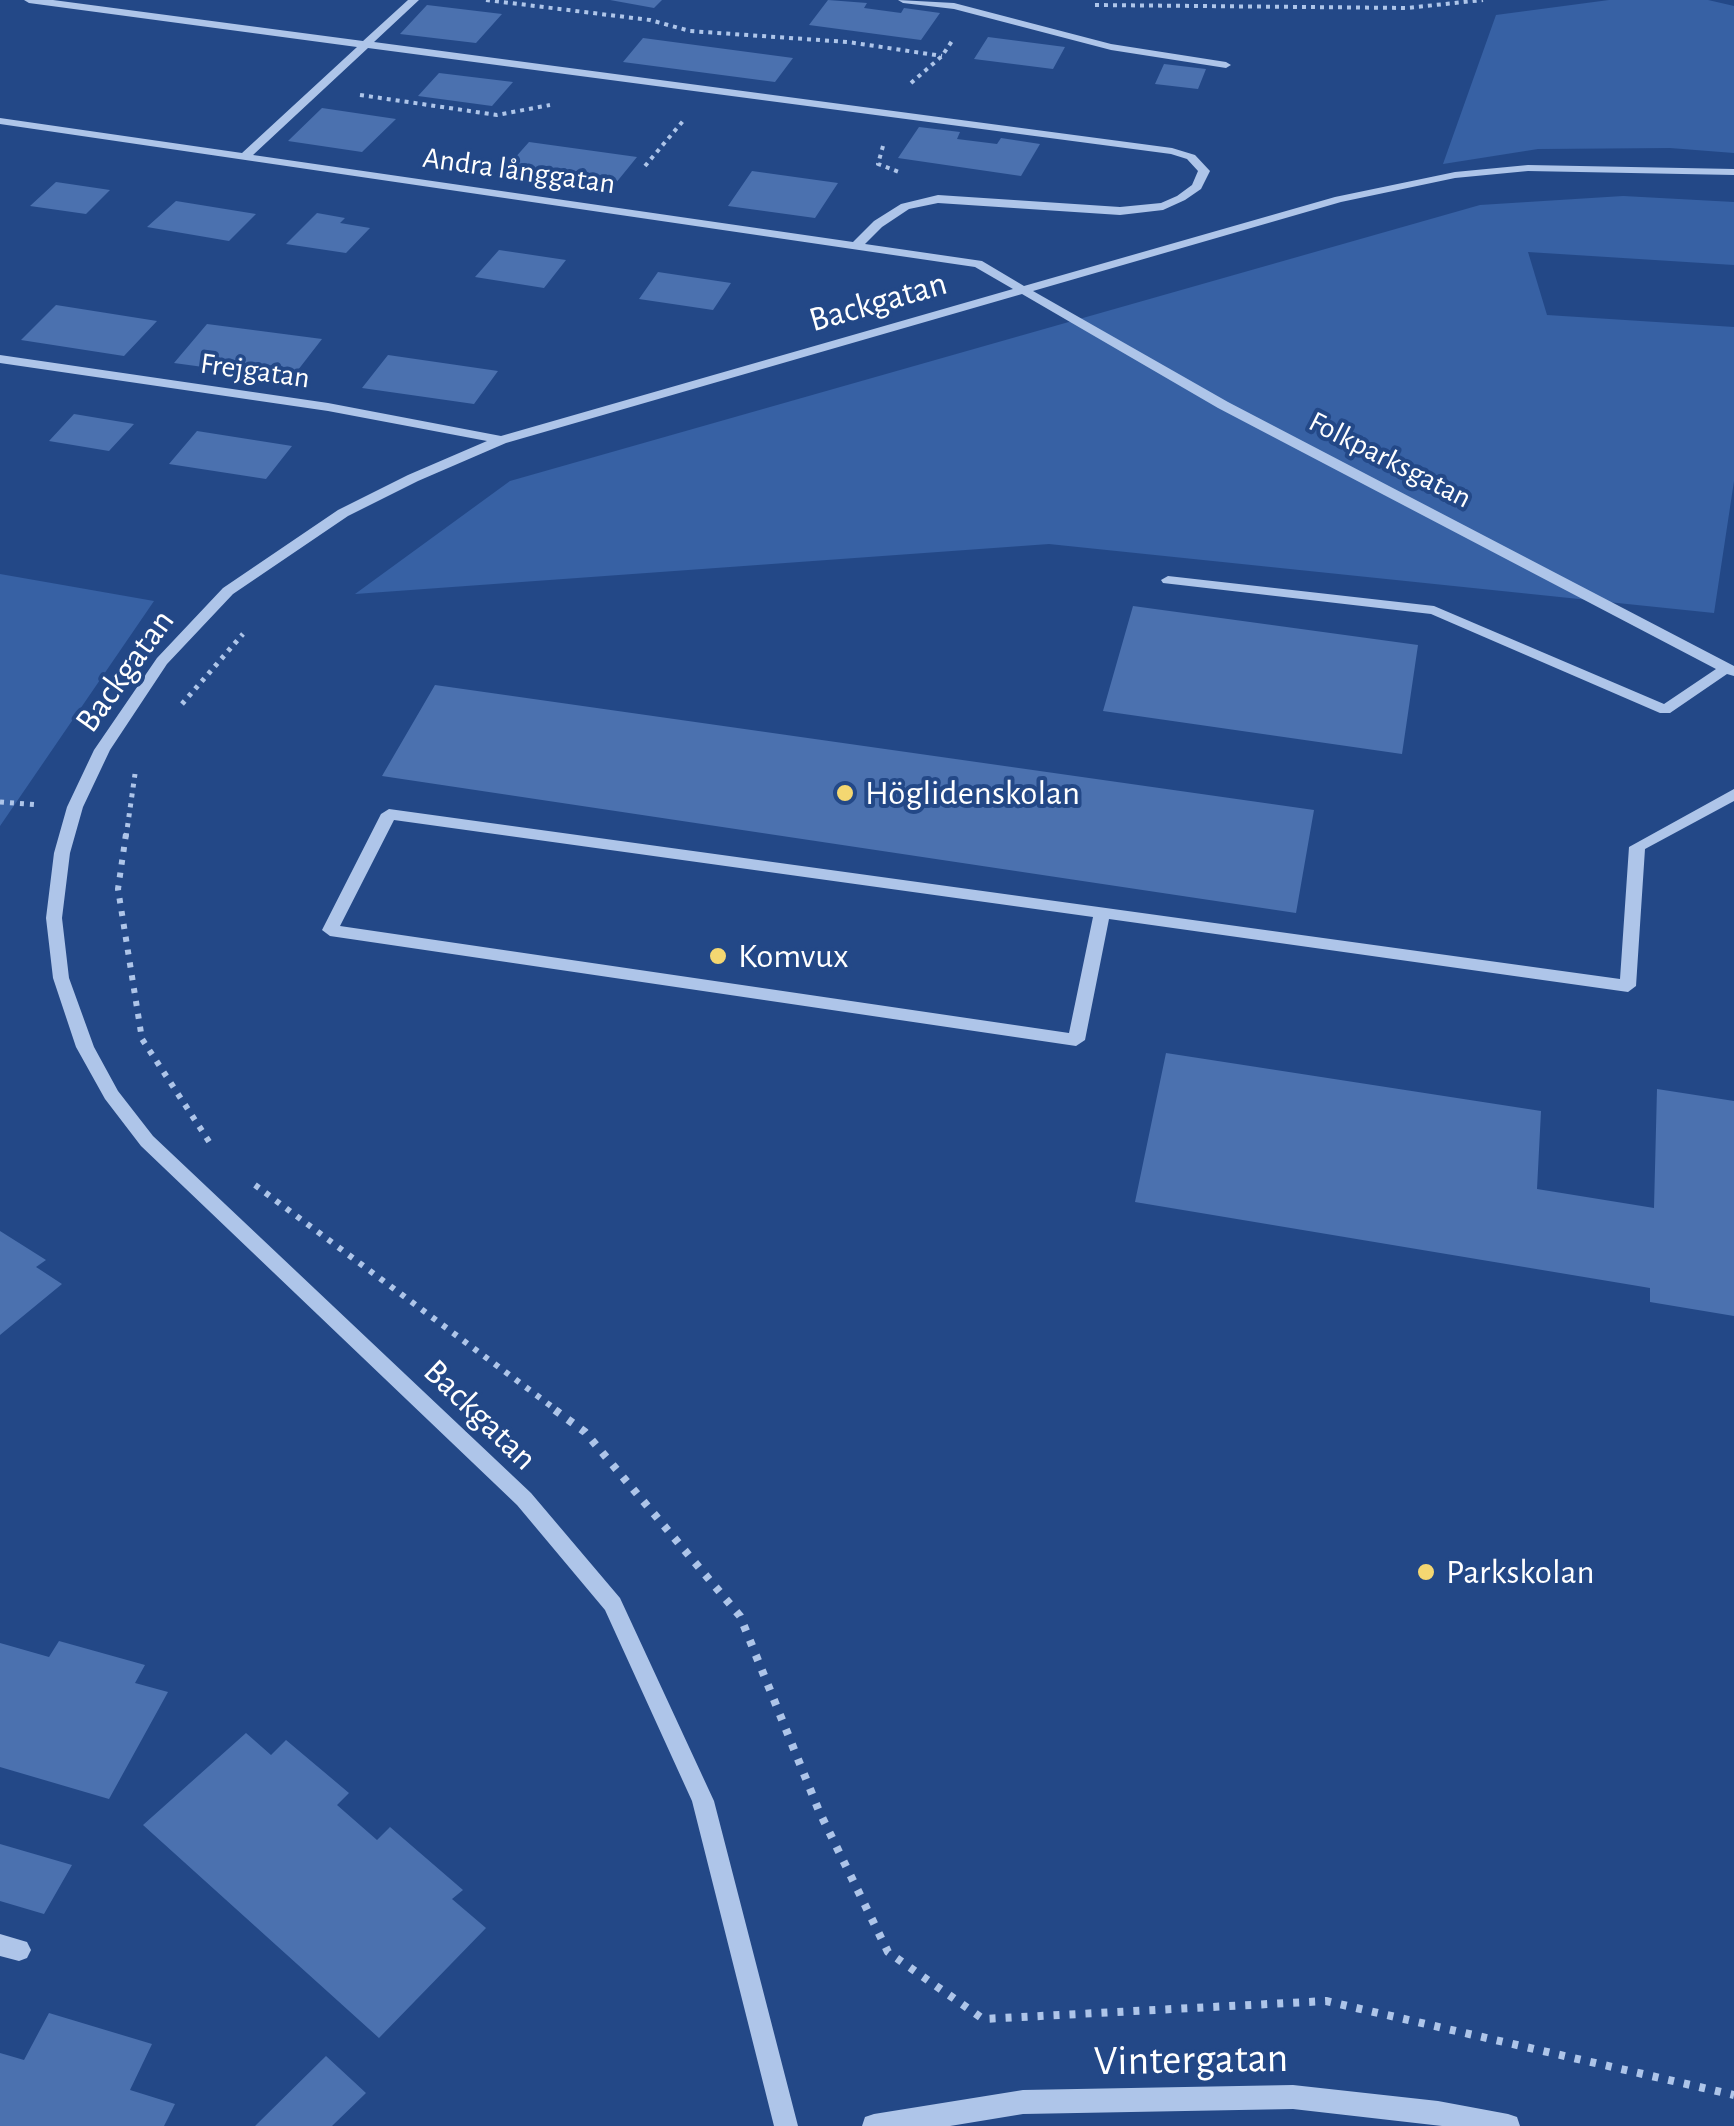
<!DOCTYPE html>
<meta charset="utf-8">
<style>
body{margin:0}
canvas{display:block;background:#234887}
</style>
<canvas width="1734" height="2126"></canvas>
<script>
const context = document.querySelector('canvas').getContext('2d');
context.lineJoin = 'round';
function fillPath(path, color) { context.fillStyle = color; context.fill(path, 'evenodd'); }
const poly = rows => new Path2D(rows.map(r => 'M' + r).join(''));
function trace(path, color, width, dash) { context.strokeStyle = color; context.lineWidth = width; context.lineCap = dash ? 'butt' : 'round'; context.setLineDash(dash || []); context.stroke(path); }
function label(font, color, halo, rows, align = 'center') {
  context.font = font + ' "Alegreya Sans",sans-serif'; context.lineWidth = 8; context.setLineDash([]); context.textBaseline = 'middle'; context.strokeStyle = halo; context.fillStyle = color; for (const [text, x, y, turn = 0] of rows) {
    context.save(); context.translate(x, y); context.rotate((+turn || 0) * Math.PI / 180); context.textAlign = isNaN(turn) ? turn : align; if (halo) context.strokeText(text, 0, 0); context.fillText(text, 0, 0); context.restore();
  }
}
const green = poly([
 [1609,0,1708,0,1734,6,1734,153,1670,148,1538,149,1443,164,1496,15],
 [1623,196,1734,202,1734,265,1528,252,1547,315,1734,327,1734,481,1714,613,1049,544,355,594,510,481,1480,205],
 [0,574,154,601,0,826]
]);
const building = poly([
 [610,0,662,0,654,8],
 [828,0,867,3,864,8,901,13,904,8,940,13,921,40,809,25],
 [427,5,502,14,476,43,400,34],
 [988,37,1065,47,1053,69,974,59],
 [643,38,793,58,775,82,623,62],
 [1164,64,1206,69,1198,89,1155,84],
 [439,73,513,82,492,106,418,96],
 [322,108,396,119,362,152,288,141],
 [919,127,960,132,957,139,997,144,1001,138,1040,144,1021,176,898,158],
 [529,142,637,157,615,184,506,168],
 [752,171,838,183,815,218,728,206],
 [56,182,110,190,86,214,30,206],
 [176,201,256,214,229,241,147,227],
 [317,213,345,218,340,223,370,228,346,253,286,244],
 [499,250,566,260,544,288,475,277],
 [658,272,731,283,713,310,639,299],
 [56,305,157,321,124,356,21,340],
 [207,324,322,339,291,379,174,363],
 [388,355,498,371,474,404,362,388],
 [74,414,134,424,109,451,49,441],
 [197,431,292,446,266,479,169,464],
 [1133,606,1418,645,1402,754,1103,711],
 [435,685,1314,810,1296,913,382,776],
 [1166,1053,1541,1111,1537,1189,1654,1208,1657,1089,1734,1101,1734,1316,1650,1302,1650,1288,1135,1202],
 [0,1231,46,1260,36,1267,62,1284,0,1335],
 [59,1641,145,1665,135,1683,168,1692,109,1799,0,1767,0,1643,49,1657],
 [246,1733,271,1755,286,1740,349,1793,337,1805,377,1840,390,1827,463,1890,452,1899,486,1928,379,2038,143,1825],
 [0,1844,72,1865,44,1914,0,1901],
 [49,2013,152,2044,130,2090,175,2104,164,2126,0,2126,0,2053,24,2060],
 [326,2056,366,2093,332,2126,255,2126]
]);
const pathFar3 = poly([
 [486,0,650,20,690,31,848,42,942,56],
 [1095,5,1407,8,1483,0],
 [911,83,942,56,954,38],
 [360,95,497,115,550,105],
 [883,146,878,164,899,172],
 [645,166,683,121]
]);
const pathFar2 = poly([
 [182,704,243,634],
 [0,802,39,805],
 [126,837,135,774]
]);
const pathFar1 = poly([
 [126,834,118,889,142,1039,210,1143],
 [255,1185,559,1412]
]);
const path = poly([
 [555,1410,585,1432,740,1616,819,1811,888,1952,983,2019,1326,2001,1734,2095]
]);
const minor = poly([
 [24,0,53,0,363,41,408,0,419,0,374,42,1172,148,1195,155,1210,171,1201,189,1185,200,1163,210,1120,215,938,203,909,209,882,227,865,244,982,261,1024,286,1335,197,1455,172,1528,165,1734,169,1734,175,1528,171,1455,178,1341,202,1033,291,1228,402,1734,666,1734,676,1727,674,1670,713,1660,713,1431,614,1163,583,1161,580,1168,576,1434,606,1664,704,1716,669,1218,408,1022,294,506,443,418,481,348,516,233,594,167,664,110,750,83,807,70,853,62,918,69,978,94,1047,118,1091,153,1136,531,1493,620,1598,714,1801,798,2126,774,2126,692,1801,605,1610,517,1505,141,1146,105,1099,76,1047,53,978,46,918,54,853,67,807,94,750,157,658,223,588,338,510,408,475,487,441,328,411,0,363,0,355,328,403,501,436,1013,289,975,267,0,124,0,118,242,153,357,47,29,3,24,0],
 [368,48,1171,154,1187,159,1198,171,1192,185,1177,196,1161,203,1120,207,938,195,901,204,874,221,853,242,253,155,368,48],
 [898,0,954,3,1111,44,1226,62,1231,65,1226,68,1111,50,954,9,903,3,898,0],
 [1734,789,1734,801,1645,849,1636,986,1628,992,1109,919,1085,1040,1076,1046,330,936,322,930,381,814,389,809,1620,979,1629,847,1734,789],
 [394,820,1093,917,1069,1033,340,926,394,820],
 [0,1934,27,1942,31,1950,27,1958,19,1961,0,1956,0,1934],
 [1293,2085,1438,2101,1508,2114,1517,2117,1520,2126,1442,2126,1293,2109,1023,2114,950,2126,862,2126,865,2117,874,2114,1023,2090,1293,2085]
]);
const markers = [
 [845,793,10,"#f4d771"],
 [718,956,10,"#f4d771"],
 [1426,1572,10,"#f4d771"]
];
const farStreetnames = [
 ["Andra långgatan",519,171,8],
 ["Frejgatan",255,371,8],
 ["Folkparksgatan",1390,460,27]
];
const streetNames = [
 ["Backgatan",878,302,-16],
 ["Backgatan",125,671,-54],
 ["Backgatan",480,1415,44]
];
const poiNames = [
 ["Höglidenskolan",865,793],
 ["Komvux",738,956],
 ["Parkskolan",1446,1572]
];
const nearStreetnames = [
 ["Vintergatan",1191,2060,-1]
];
fillPath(green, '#3761a4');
fillPath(building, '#4b71af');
trace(pathFar3, '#aec5e9', 4, [4, 5]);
trace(pathFar2, '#aec5e9', 5, [4, 6]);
trace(pathFar1, '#aec5e9', 6, [5, 8]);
trace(path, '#aec5e9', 8, [6, 10]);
fillPath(minor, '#aec5e9');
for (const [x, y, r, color] of markers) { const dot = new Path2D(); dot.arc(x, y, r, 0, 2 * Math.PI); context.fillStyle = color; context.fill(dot); trace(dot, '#234887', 4); }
label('30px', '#fff', '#234887', farStreetnames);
label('35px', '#fff', '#234887', streetNames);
label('35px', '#fff', '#234887', poiNames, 'left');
label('42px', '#fff', '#234887', nearStreetnames);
</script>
